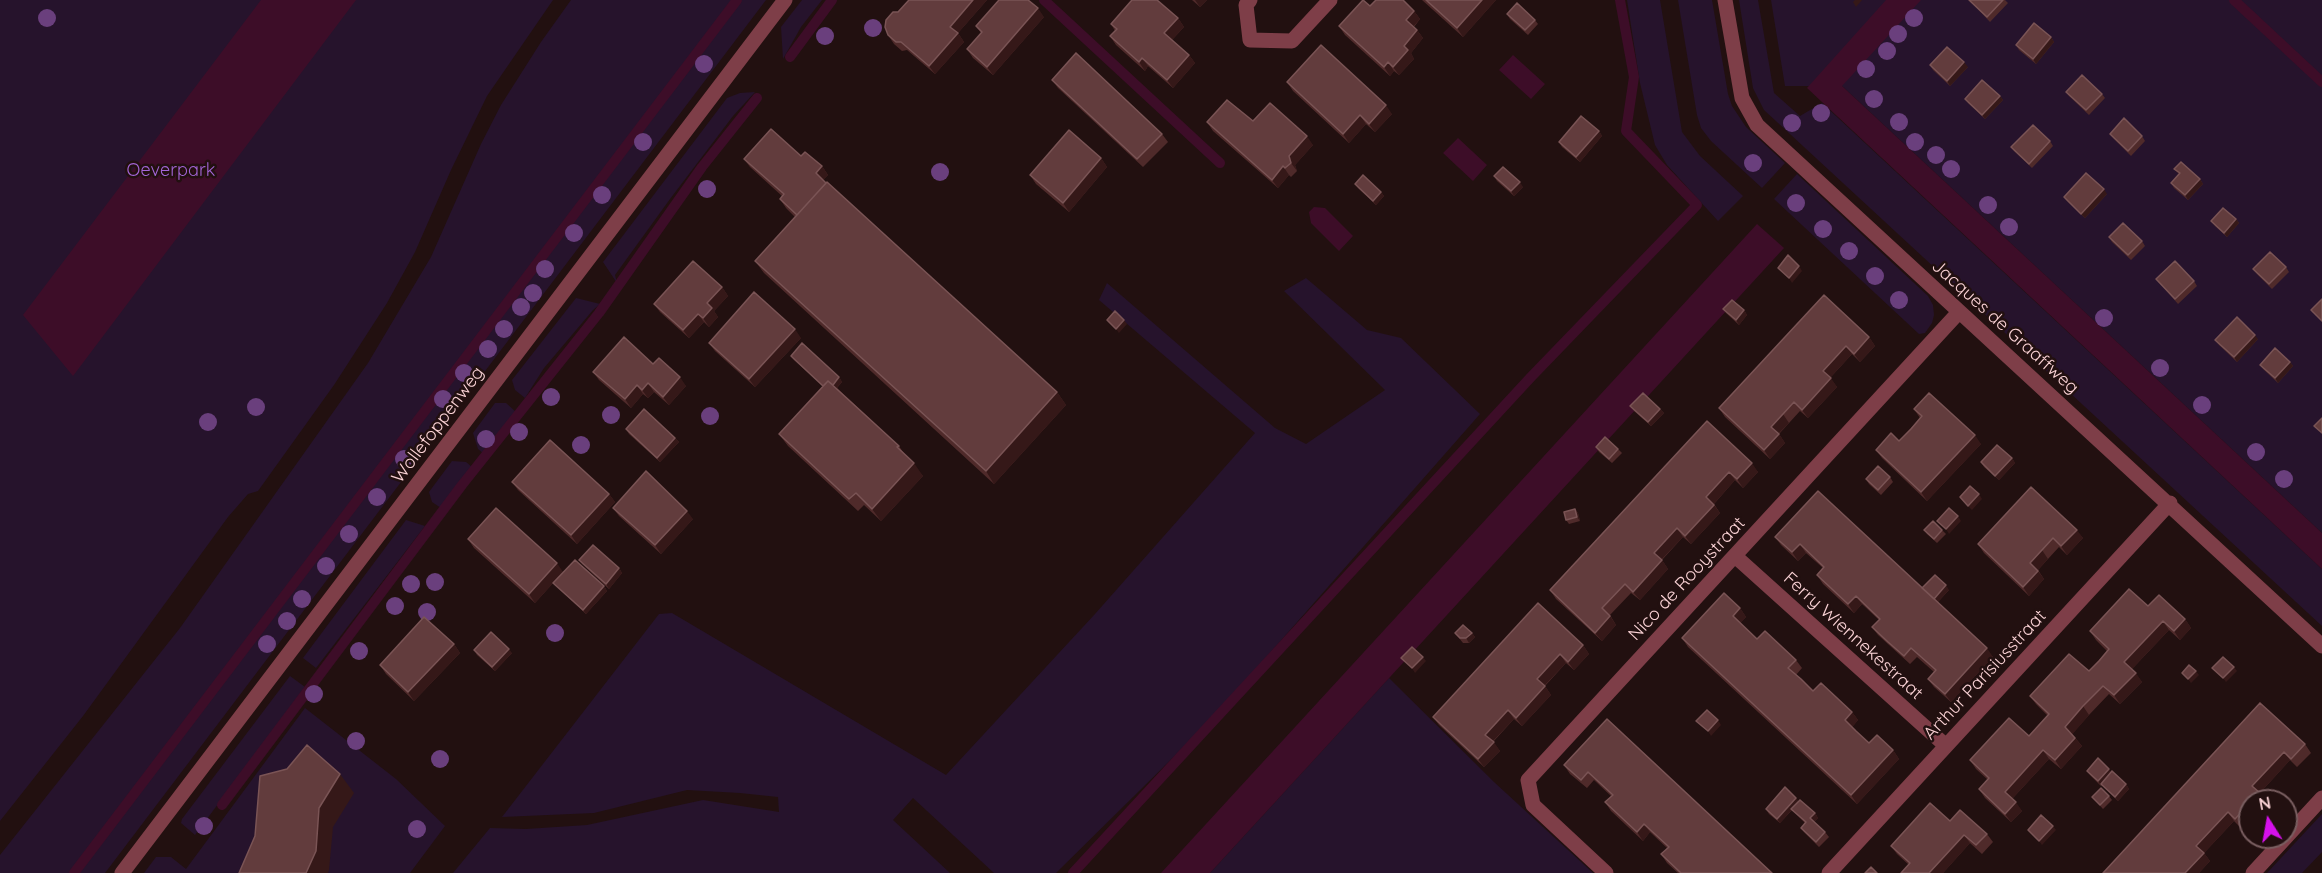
<!DOCTYPE html>
<style>
body{margin:0}
#map{position:relative;width:2322px;height:873px;overflow:hidden;background:#221010;font-family:Quicksand,sans-serif}
canvas{display:block}
.north{position:absolute;left:2238px;top:789px;width:60px;height:60px;box-sizing:border-box;background:#221010;border:2px solid #795e60;border-radius:50%;rotate:349deg;font-size:16px;font-weight:700;line-height:24px;text-align:center;color:#fcd4d7}
.north::after{content:'';display:block;margin:auto;width:21px;height:27px;background:#d511eb;clip-path:polygon(50% 0,100% 100%,50% 72%,0 100%)}
</style>
<div id="map">
<canvas width="2322" height="873"></canvas>
<div class="north">N</div>
</div>
<script>
const context = document.querySelector('canvas').getContext('2d');
context.lineJoin = 'round';
function fillPath(path, color) { context.fillStyle = color; context.fill(path, 'evenodd'); }
const poly = rows => new Path2D(rows.map(r => 'M' + r).join(''));
function trace(path, color, width, dash) { context.strokeStyle = color; context.lineWidth = width; context.lineCap = dash ? 'butt' : 'round'; context.setLineDash(dash || []); context.stroke(path); }
function label(font, color, halo, rows, align = 'center') {
  context.font = font + ' Quicksand,sans-serif'; context.lineWidth = 5; context.setLineDash([]); context.textBaseline = 'middle'; context.strokeStyle = halo; context.fillStyle = color; for (const [text, x, y, turn = 0] of rows) {
    context.save(); context.translate(x, y); context.rotate((+turn || 0) * Math.PI / 180); context.textAlign = isNaN(turn) ? turn : align; if (halo) context.strokeText(text, 0, 0); context.fillText(text, 0, 0); context.restore();
  }
}
const green = poly([
 [0,0,553,0,487,96,451,170,415,252,387,303,334,385,258,491,248,494,228,517,83,716,0,821],
 [571,0,766,0,105,873,0,873,0,855,180,628,368,363,431,257,481,144,501,105,541,42],
 [802,0,822,0,801,27,783,59,781,27],
 [1627,0,1660,0,1682,132,1700,156,1743,196,1718,221,1667,165,1655,145,1640,83],
 [1678,0,1712,0,1728,94,1732,106,1746,127,1785,163,1762,188,1711,141,1701,128,1697,115],
 [1739,0,1758,0,1774,93,1800,116,1822,103,2322,569,2322,626,1764,110,1753,88],
 [1771,0,2322,0,2322,533,1842,86,1785,86],
 [755,92,733,116,670,199,615,275,617,283,603,262,727,98,740,93],
 [1797,174,1928,296,1933,305,1934,315,1932,323,1925,333,1919,334,1774,199],
 [1306,278,1367,330,1401,338,1480,414,1211,720,1056,873,994,873,913,798,893,820,950,873,453,873,490,828,526,829,587,825,703,800,779,812,778,797,740,793,687,790,594,813,502,817,659,614,672,613,946,775,1095,614,1255,433,1099,300,1107,283,1275,428,1306,444,1385,390,1284,291],
 [576,298,600,304,593,310,544,368,525,398,515,390,512,380],
 [495,403,506,403,516,412,484,454,478,449,473,433],
 [452,461,466,462,472,467,441,508,432,502,429,492],
 [406,520,425,526,316,668,303,658],
 [290,676,305,687,195,835,181,823,182,819],
 [1389,678,1494,782,1593,873,1210,873],
 [305,708,396,779,445,826,410,873,144,873,156,857,171,857,186,869],
 [2322,814,2322,852,2302,873,2267,873]
]);
const water = poly([
 [261,0,356,0,73,376,23,315],
 [1886,0,1921,0,1842,86,2322,533,2322,569,1807,88],
 [1513,55,1545,84,1531,99,1499,70],
 [1458,138,1487,165,1473,181,1443,153],
 [1314,207,1325,208,1353,236,1339,251,1311,223,1309,212],
 [1757,224,1784,248,1210,873,1161,873]
]);
const stream = poly([
 [1044,0,1220,163],
 [2234,0,2322,82],
 [790,57,832,0],
 [222,805,462,485,599,313,702,167,757,98],
 [74,873,737,0],
 [1073,873,1531,377,1697,205,1626,131,1634,77,1620,0]
]);
const minor = poly([
 [1250,0,1246,5,1250,40,1292,41,1330,0],
 [1725,0,1742,98,1757,125,2322,646],
 [1735,556,1945,745],
 [122,873,785,0],
 [1606,873,1533,805,1528,780,1959,312],
 [1829,873,2170,503],
 [2253,873,2322,798]
]);
const trees = [
 [47,18],
 [1914,18],
 [873,28],
 [1898,34],
 [825,36],
 [1887,51],
 [704,64],
 [1866,69],
 [1874,99],
 [1821,113],
 [1899,122],
 [1792,123],
 [643,142],
 [1915,142],
 [1936,155],
 [1753,163],
 [1951,169],
 [940,172],
 [707,189],
 [602,195],
 [1796,203],
 [1988,205],
 [2009,227],
 [1823,229],
 [574,233],
 [1849,251],
 [545,269],
 [1875,276],
 [533,293],
 [1899,300],
 [521,307],
 [2104,318],
 [504,329],
 [488,349],
 [2160,368],
 [464,373],
 [551,397],
 [443,399],
 [2202,405],
 [256,407],
 [611,415],
 [710,416],
 [208,422],
 [519,432],
 [486,439],
 [581,445],
 [2256,452],
 [404,459],
 [2284,479],
 [377,497],
 [349,534],
 [326,566],
 [435,582],
 [411,584],
 [302,599],
 [395,606],
 [427,612],
 [287,621],
 [555,633],
 [267,644],
 [359,651],
 [314,694],
 [356,741],
 [440,759],
 [204,826],
 [417,829]
];
const wall = poly([
 [921,0,987,0,958,33,964,42,935,74,907,50,902,51,894,44,888,35,898,12],
 [1192,0,1207,0,1200,7],
 [1422,0,1496,0,1463,37],
 [1969,0,2005,0,2008,3,1990,22],
 [1370,6,1414,11,1420,19,1414,27,1417,30,1423,38,1411,53,1414,59,1399,75,1394,71,1390,76,1345,35,1339,26],
 [1507,14,1535,20,1538,24,1528,35,1510,19],
 [1044,17,993,75,973,58,967,49,981,33,976,26],
 [1178,18,1184,27,1172,40,1189,55,1195,63,1173,88,1148,66,1145,71,1116,45,1110,36,1115,31,1111,24],
 [2051,37,2054,42,2036,64,2019,50,2016,45],
 [1930,65,1968,67,1950,86,1933,70],
 [1052,80,1162,134,1168,142,1143,167,1058,88],
 [1287,82,1392,114,1375,132,1366,124,1349,143,1293,91],
 [2066,92,2102,94,2105,98,2089,115,2069,96],
 [2000,96,2003,100,1985,119,1968,103,1965,99],
 [1253,121,1313,145,1295,165,1297,171,1291,177,1289,175,1278,188,1213,131,1207,122],
 [1599,131,1602,136,1580,162,1562,147,1559,142],
 [2110,134,2142,136,2145,141,2131,156,2113,138],
 [2050,141,2053,146,2032,168,2014,151,2011,147],
 [801,156,822,166,828,175,823,180,1057,392,1066,405,994,484,764,273,755,261,795,217,786,208,780,199,782,196,750,167,744,159],
 [1101,158,1107,167,1069,212,1036,184,1030,175],
 [2174,169,2200,179,2203,184,2188,200,2174,188,2171,183,2179,174],
 [1494,176,1523,187,1514,196,1497,181],
 [1355,184,1381,192,1384,196,1376,205,1358,188],
 [2107,194,2085,218,2067,201,2064,197],
 [2236,219,2239,223,2227,237,2215,226,2211,221],
 [2109,237,2142,241,2145,246,2131,260,2112,242],
 [2286,267,2289,272,2272,289,2257,274,2253,269],
 [2156,279,2194,281,2197,286,2178,304],
 [722,287,728,296,714,311,718,317,709,327,704,322,689,338,660,312,654,304],
 [1824,295,1869,337,1875,346,1860,362,1852,354,1830,378,1837,387,1808,418,1800,411,1779,434,1785,443,1770,459,1725,417,1719,408],
 [1723,309,1744,310,1747,315,1739,325,1726,313],
 [801,338,755,387,715,351,709,343],
 [2258,339,2237,362,2219,345,2215,340],
 [791,356,839,377,842,382,837,388,899,446,905,455,923,476,881,521,864,505,858,511,788,446,779,434,823,386,794,360],
 [2290,362,2293,366,2278,383,2263,369,2260,365],
 [653,364,686,386,669,405,654,392,648,398,643,394,631,408,599,380,593,372],
 [1630,406,1660,409,1664,413,1651,426,1634,411],
 [1914,409,1981,444,1927,501,1882,458,1876,450,1899,441,1920,418],
 [1707,421,1758,472,1743,488,1735,480,1714,504,1720,513,1691,544,1683,537,1662,560,1668,569,1640,600,1631,593,1610,615,1616,625,1602,641,1556,599,1550,590],
 [626,429,675,438,679,442,660,462,629,434],
 [1596,447,1618,449,1622,453,1612,463,1599,452],
 [2012,458,2015,463,1999,480,1984,467,1981,462],
 [1890,477,1893,482,1881,495,1869,484,1866,479],
 [512,482,609,494,615,502,577,544,518,490],
 [2031,487,2083,538,2067,555,2059,547,2048,559,2038,570,2044,579,2029,596,1984,553,1978,544],
 [613,508,693,519,661,554,619,516],
 [1575,509,1578,513,1580,521,1569,524,1566,520],
 [1924,530,1942,530,1946,534,1937,543,1927,534],
 [1775,537,1922,588,1949,590,1938,602,1993,657,1951,702,1934,687,1928,679,1934,672,1917,657,1910,664,1878,635,1872,627,1879,620,1862,604,1854,613,1823,584,1817,575,1823,568,1806,553,1798,561,1781,545],
 [468,539,563,572,535,603,474,548],
 [579,560,619,568,622,573,609,589,582,564],
 [553,583,604,586,607,591,586,614,557,587],
 [2148,606,2185,619,2191,628,2180,640,2169,630,2132,669,2142,682,2120,704,2109,694,2089,715,2072,734,2082,746,2071,758,2061,769,2049,759,2012,799,2022,811,2011,822,1985,798,1979,789,1988,780,1976,769,1970,760,2029,736,2048,716,2036,704,2030,696,2089,671,2107,651,2096,640,2090,631],
 [1740,608,1746,617,1740,623,1757,639,1796,660,1802,668,1796,675,1813,691,1852,712,1858,720,1852,727,1869,743,1893,750,1899,759,1857,804,1688,647,1682,638],
 [1455,633,1472,633,1475,637,1469,643,1463,643],
 [454,644,460,653,414,701,386,674,380,665],
 [1583,645,1589,654,1574,670,1566,663,1545,686,1551,695,1522,726,1514,719,1493,742,1500,751,1484,767,1439,725,1433,717],
 [474,650,512,653,495,671,477,655],
 [2260,703,2305,744,2311,753,2297,767,2290,760,2260,793,2266,801,2250,801,2250,818,2241,828,2234,821,2204,853,2210,861,2199,873,2103,873],
 [1607,719,1772,873,1678,873,1667,863,1661,854,1667,848,1650,832,1643,841,1611,811,1605,802,1611,796,1594,780,1587,788,1570,774,1564,765],
 [2087,771,2111,772,2126,784,2129,789,2118,801,2102,785,2101,786,2090,775],
 [2109,796,2112,800,2103,809,2092,797],
 [1796,798,1798,801,1815,813,1818,818,1814,822,1825,832,1829,837,1819,847,1804,832,1801,828,1805,823,1792,810,1780,823,1769,814,1766,809],
 [1950,821,1987,834,1993,842,1982,854,1970,843,1943,873,1901,873,1909,865,1897,854,1891,846]
]);
const shadedWall = poly([
 [973,0,987,0,958,33,964,42,935,74,929,66,950,27],
 [1195,0,1207,0,1200,7],
 [1482,0,1496,0,1463,37,1457,28],
 [1855,0,1862,0,1856,7,1853,2],
 [1038,8,1044,17,993,75,987,67],
 [1414,11,1420,19,1412,28,1406,20],
 [1178,18,1184,27,1170,42,1164,33],
 [1417,30,1423,38,1411,53,1414,59,1399,75,1393,67,1404,46],
 [2051,37,2054,42,2036,64,2033,59],
 [1189,55,1195,63,1173,88,1167,80],
 [1142,58,1148,66,1145,71,1139,62],
 [1388,62,1394,71,1390,76,1384,67],
 [1964,62,1968,67,1950,86,1947,81],
 [2000,96,2003,100,1985,119,1982,115],
 [1386,105,1392,114,1375,132,1369,124],
 [1360,115,1366,124,1349,143,1343,134],
 [1599,131,1602,136,1580,162,1576,157],
 [1307,136,1313,145,1295,165,1297,171,1291,163,1289,156],
 [1101,158,1107,167,1069,212,1063,203],
 [822,166,828,175,822,182,816,173],
 [1283,166,1289,175,1278,188,1272,180],
 [2200,179,2203,184,2188,200,2185,195],
 [1520,182,1523,187,1514,196,1511,191],
 [2104,189,2107,194,2085,218,2081,214],
 [1381,192,1384,196,1376,205,1373,201],
 [2236,219,2239,223,2227,237,2224,233],
 [1799,266,1802,271,1792,283,1789,278],
 [722,287,728,296,714,311,718,317,709,327,703,318,707,303],
 [1744,310,1747,315,1739,325,1736,320],
 [698,314,704,322,689,338,683,330],
 [1124,320,1127,324,1119,333,1116,329],
 [795,329,801,338,755,387,749,379],
 [2255,335,2258,339,2237,362,2234,357],
 [1869,337,1875,346,1860,362,1854,354],
 [1846,346,1852,354,1829,379,1823,371],
 [2290,362,2293,366,2278,383,2275,378],
 [680,377,686,386,669,405,663,397],
 [839,377,842,382,831,394,828,390],
 [1831,378,1837,387,1808,418,1802,410],
 [648,383,654,392,648,398,642,390],
 [637,385,643,394,631,408,625,399],
 [1057,392,1066,405,994,484,986,471],
 [1660,409,1664,413,1651,426,1648,422],
 [1783,414,1789,423,1777,435,1771,427],
 [1779,434,1785,443,1770,459,1764,450],
 [1975,435,1981,444,1927,501,1921,492],
 [675,438,679,442,660,462,657,458],
 [2012,458,2015,463,1999,480,1995,476],
 [914,463,923,476,881,521,872,509],
 [1752,463,1758,472,1743,488,1737,479],
 [1729,472,1735,480,1712,506,1706,497],
 [609,494,615,502,577,544,571,535],
 [1979,494,1982,499,1972,510,1968,506],
 [1714,505,1720,513,1691,544,1685,536],
 [1575,509,1578,513,1580,521,1577,517],
 [687,511,693,519,661,554,655,545],
 [1958,516,1961,521,1949,534,1946,529],
 [1677,528,1683,537,1660,561,1654,553],
 [2077,530,2083,538,2067,555,2061,546],
 [1800,544,1806,553,1798,561,1792,552],
 [2042,550,2048,559,2036,572,2030,563],
 [1662,560,1668,569,1640,600,1633,592],
 [557,563,563,572,535,603,529,594],
 [619,568,622,573,609,589,606,584],
 [2038,571,2044,579,2029,596,2023,587],
 [1946,585,1949,590,1936,604,1933,599],
 [604,586,607,591,586,614,583,610],
 [1856,596,1862,604,1854,613,1848,604],
 [1740,608,1746,617,1739,625,1733,616],
 [1610,616,1616,625,1602,641,1595,633],
 [2185,619,2191,628,2180,640,2174,631],
 [2163,621,2169,630,2130,671,2124,662],
 [1472,633,1475,637,1469,643,1466,638],
 [454,644,460,653,414,701,408,692],
 [1583,645,1589,654,1574,670,1568,662],
 [1987,648,1993,657,1951,702,1945,694],
 [509,649,512,653,495,671,492,667],
 [1560,654,1566,663,1543,687,1537,679],
 [1423,657,1426,661,1415,673,1412,668],
 [2234,667,2237,671,2226,682,2223,678],
 [2196,671,2199,675,2191,683,2188,679],
 [2136,673,2142,682,2120,704,2114,695],
 [1545,686,1551,695,1522,726,1516,718],
 [2083,706,2089,715,2071,736,2065,727],
 [1508,710,1514,719,1491,743,1485,735],
 [1852,712,1858,720,1851,729,1845,720],
 [1718,720,1721,725,1711,736,1708,731],
 [2075,738,2082,746,2061,769,2055,760],
 [1494,742,1500,751,1484,767,1478,759],
 [1893,750,1899,759,1857,804,1851,795],
 [2043,750,2049,759,2011,800,2005,792],
 [2284,752,2290,760,2259,794,2252,786],
 [2109,769,2112,774,2101,786,2098,781],
 [340,774,354,793,333,827,329,870,328,873,306,873,319,808],
 [2126,784,2129,789,2118,801,2115,797],
 [1796,798,1799,802,1780,823,1777,819],
 [2016,802,2022,811,2011,822,2005,814],
 [2228,812,2234,821,2204,853,2210,861,2199,873,2185,873,2196,846],
 [1815,813,1818,818,1813,823,1810,818],
 [1644,824,1650,832,1643,841,1637,832],
 [2053,826,2056,830,2042,845,2039,841],
 [1964,835,1970,843,1943,873,1929,873]
]);
const building = poly([
 [909,0,973,0,950,27,958,33,929,66,901,42,896,42,888,35,885,27,886,20,893,12,898,12,909,0],
 [999,0,1028,0,1038,8,987,67,967,49,982,32,976,26,999,0],
 [1132,0,1157,0,1178,18,1164,33,1189,55,1167,80,1142,58,1139,62,1110,36,1117,29,1111,24,1132,0],
 [1363,0,1370,6,1376,0,1403,0,1414,11,1406,20,1417,30,1404,46,1408,50,1393,67,1388,62,1384,67,1339,26,1363,0],
 [1426,0,1482,0,1457,28,1426,0],
 [1969,0,2003,0,1987,17,1969,0],
 [1517,3,1535,20,1525,30,1507,14,1517,3],
 [2034,23,2051,37,2033,59,2016,45,2034,23],
 [1321,45,1386,105,1369,124,1360,115,1343,134,1287,82,1321,45],
 [1947,47,1964,62,1947,81,1930,65,1947,47],
 [1076,53,1162,134,1137,159,1052,80,1076,53],
 [2082,75,2102,94,2086,110,2066,92,2082,75],
 [1982,80,2000,96,1982,115,1965,99,1982,80],
 [1227,100,1253,121,1270,103,1307,136,1289,156,1291,163,1285,168,1283,166,1272,180,1207,122,1227,100],
 [1581,116,1599,131,1576,157,1559,142,1581,116],
 [2124,118,2142,136,2128,151,2110,134,2124,118],
 [2033,125,2050,141,2029,164,2011,147,2033,125],
 [771,129,801,156,805,152,822,166,816,173,826,183,797,215,780,199,784,194,744,159,771,129],
 [1069,130,1101,158,1063,203,1030,175,1069,130],
 [2181,162,2200,179,2185,195,2171,183,2180,173,2174,169,2181,162],
 [1503,167,1520,182,1511,191,1494,176,1503,167],
 [2086,173,2104,189,2081,214,2064,197,2086,173],
 [1363,175,1381,192,1373,201,1355,184,1363,175],
 [827,182,1057,392,986,471,755,261,827,182],
 [2223,208,2236,219,2224,233,2211,221,2223,208],
 [2123,223,2142,241,2128,255,2109,237,2123,223],
 [2270,252,2286,267,2269,284,2253,269,2270,252],
 [1788,255,1799,266,1789,278,1778,268,1788,255],
 [693,261,722,287,707,303,712,308,703,318,698,314,683,330,654,304,693,261],
 [2175,261,2194,281,2175,299,2156,279,2175,261],
 [754,292,795,329,749,379,709,343,754,292],
 [1824,295,1869,337,1854,354,1846,346,1823,371,1831,378,1802,410,1794,402,1783,414,1771,427,1779,434,1764,450,1719,408,1824,295],
 [2322,299,2322,321,2311,310,2322,299],
 [1732,300,1744,310,1736,320,1723,309,1732,300],
 [1115,311,1124,320,1116,329,1107,320,1115,311],
 [2237,317,2255,335,2234,357,2215,340,2237,317],
 [624,337,653,364,659,358,680,377,663,397,648,383,642,390,637,385,625,399,593,372,624,337],
 [802,343,839,377,833,385,828,381,823,386,791,356,802,343],
 [2275,348,2290,362,2275,378,2260,365,2275,348],
 [828,381,899,446,897,447,914,463,872,509,856,493,849,499,779,434,828,381],
 [1643,393,1660,409,1648,422,1630,406,1643,393],
 [1929,393,1975,435,1921,492,1876,450,1891,433,1899,441,1911,429,1922,416,1914,409,1929,393],
 [644,409,675,438,657,458,626,429,644,409],
 [2322,418,2322,433,2314,426,2322,418],
 [1707,421,1752,463,1737,479,1729,472,1706,497,1714,505,1685,536,1677,528,1654,553,1662,560,1633,592,1625,584,1602,608,1610,616,1595,633,1550,590,1707,421],
 [1605,437,1618,449,1609,459,1596,447,1605,437],
 [550,440,609,494,571,535,512,482,550,440],
 [1997,445,2012,458,1995,476,1981,462,1997,445],
 [1878,466,1890,477,1878,490,1866,479,1878,466],
 [646,471,687,511,655,545,613,508,646,471],
 [1970,486,1979,494,1968,506,1960,497,1970,486],
 [2031,487,2077,530,2061,546,2053,538,2042,550,2030,563,2038,571,2023,587,1978,544,2031,487],
 [1818,491,1987,648,1945,694,1928,679,1936,670,1911,648,1904,656,1888,642,1872,627,1880,619,1856,596,1848,604,1817,575,1824,567,1800,544,1792,552,1775,537,1818,491],
 [496,508,557,563,529,594,468,539,496,508],
 [1949,508,1958,516,1946,529,1937,521,1949,508],
 [1575,509,1577,517,1566,520,1564,512,1575,509],
 [1933,521,1942,530,1934,539,1924,530,1933,521],
 [593,545,619,568,606,584,579,560,593,545],
 [575,560,604,586,583,610,553,583,575,560],
 [1935,575,1946,585,1934,599,1922,588,1935,575],
 [2129,589,2148,606,2159,595,2185,619,2174,631,2163,621,2124,662,2136,673,2114,695,2103,686,2083,706,2065,727,2075,738,2055,760,2043,750,2005,792,2016,802,2005,814,1979,789,1989,778,1970,760,2009,718,2029,736,2049,714,2030,696,2069,654,2089,671,2099,661,2109,649,2090,631,2129,589],
 [1724,593,1740,608,1733,616,1757,639,1765,631,1796,660,1788,668,1801,679,1813,691,1821,683,1852,712,1845,720,1856,731,1869,743,1877,735,1893,750,1851,795,1682,638,1724,593],
 [1538,603,1583,645,1568,662,1560,654,1537,679,1545,686,1516,718,1508,710,1485,735,1494,742,1478,759,1433,717,1538,603],
 [424,617,454,644,408,692,380,665,424,617],
 [1463,625,1472,633,1466,638,1460,638,1455,633,1463,625],
 [491,632,509,649,492,667,474,650,491,632],
 [1412,647,1423,657,1412,668,1401,658,1412,647],
 [2223,657,2234,667,2223,678,2212,668,2223,657],
 [2189,665,2196,671,2188,679,2182,673,2189,665],
 [2260,703,2305,744,2291,759,2284,752,2252,786,2260,793,2252,801,2250,801,2250,803,2235,819,2228,812,2196,846,2204,853,2185,873,2103,873,2260,703],
 [1707,710,1718,720,1708,731,1696,721,1707,710],
 [1607,719,1772,873,1681,873,1661,854,1669,847,1644,824,1637,832,1605,802,1613,795,1588,772,1581,780,1564,765,1607,719],
 [307,745,340,774,319,808,316,851,306,873,239,873,255,836,260,776,287,769,307,745],
 [2098,758,2109,769,2098,781,2087,771,2098,758],
 [2112,771,2126,784,2115,797,2101,784,2112,771],
 [1785,787,1796,798,1777,819,1766,809,1785,787],
 [2101,788,2109,796,2100,805,2092,797,2101,788],
 [1800,800,1815,813,1810,818,1825,832,1816,842,1801,828,1806,822,1791,809,1800,800],
 [1930,803,1950,821,1960,810,1987,834,1976,845,1964,835,1929,873,1901,873,1910,863,1891,846,1930,803],
 [2041,815,2053,826,2039,841,2028,830,2041,815],
 [1871,867,1877,873,1865,873,1871,867]
]);
const parkNames = [
 ["Oeverpark",171,171]
];
const streetNames = [
 ["Jacques de Graaffweg",2005,327,42],
 ["Wollefoppenweg",438,425,-53],
 ["Nico de Rooystraat",1687,579,-47],
 ["Ferry Wiennekestraat",1853,636,42],
 ["Arthur Parisiusstraat",1985,675,-47]
];
fillPath(green, '#26132c');
fillPath(water, '#3d0d28');
trace(stream, '#3d0d28', 10);
trace(minor, '#7e3e48', 15);
context.fillStyle = '#6a3f7d';
for (const [x, y] of trees) { context.beginPath(); context.arc(x, y, 9, 0, 2 * Math.PI); context.fill(); }
fillPath(wall, '#4f2a2a');
fillPath(shadedWall, '#351818');
fillPath(building, '#623c3d');
trace(building, '#7a5455', 1.5);
label('18px', '#a465d7', '#221010', parkNames);
label('18px', '#fcd4d7', '#221010', streetNames);
</script>
